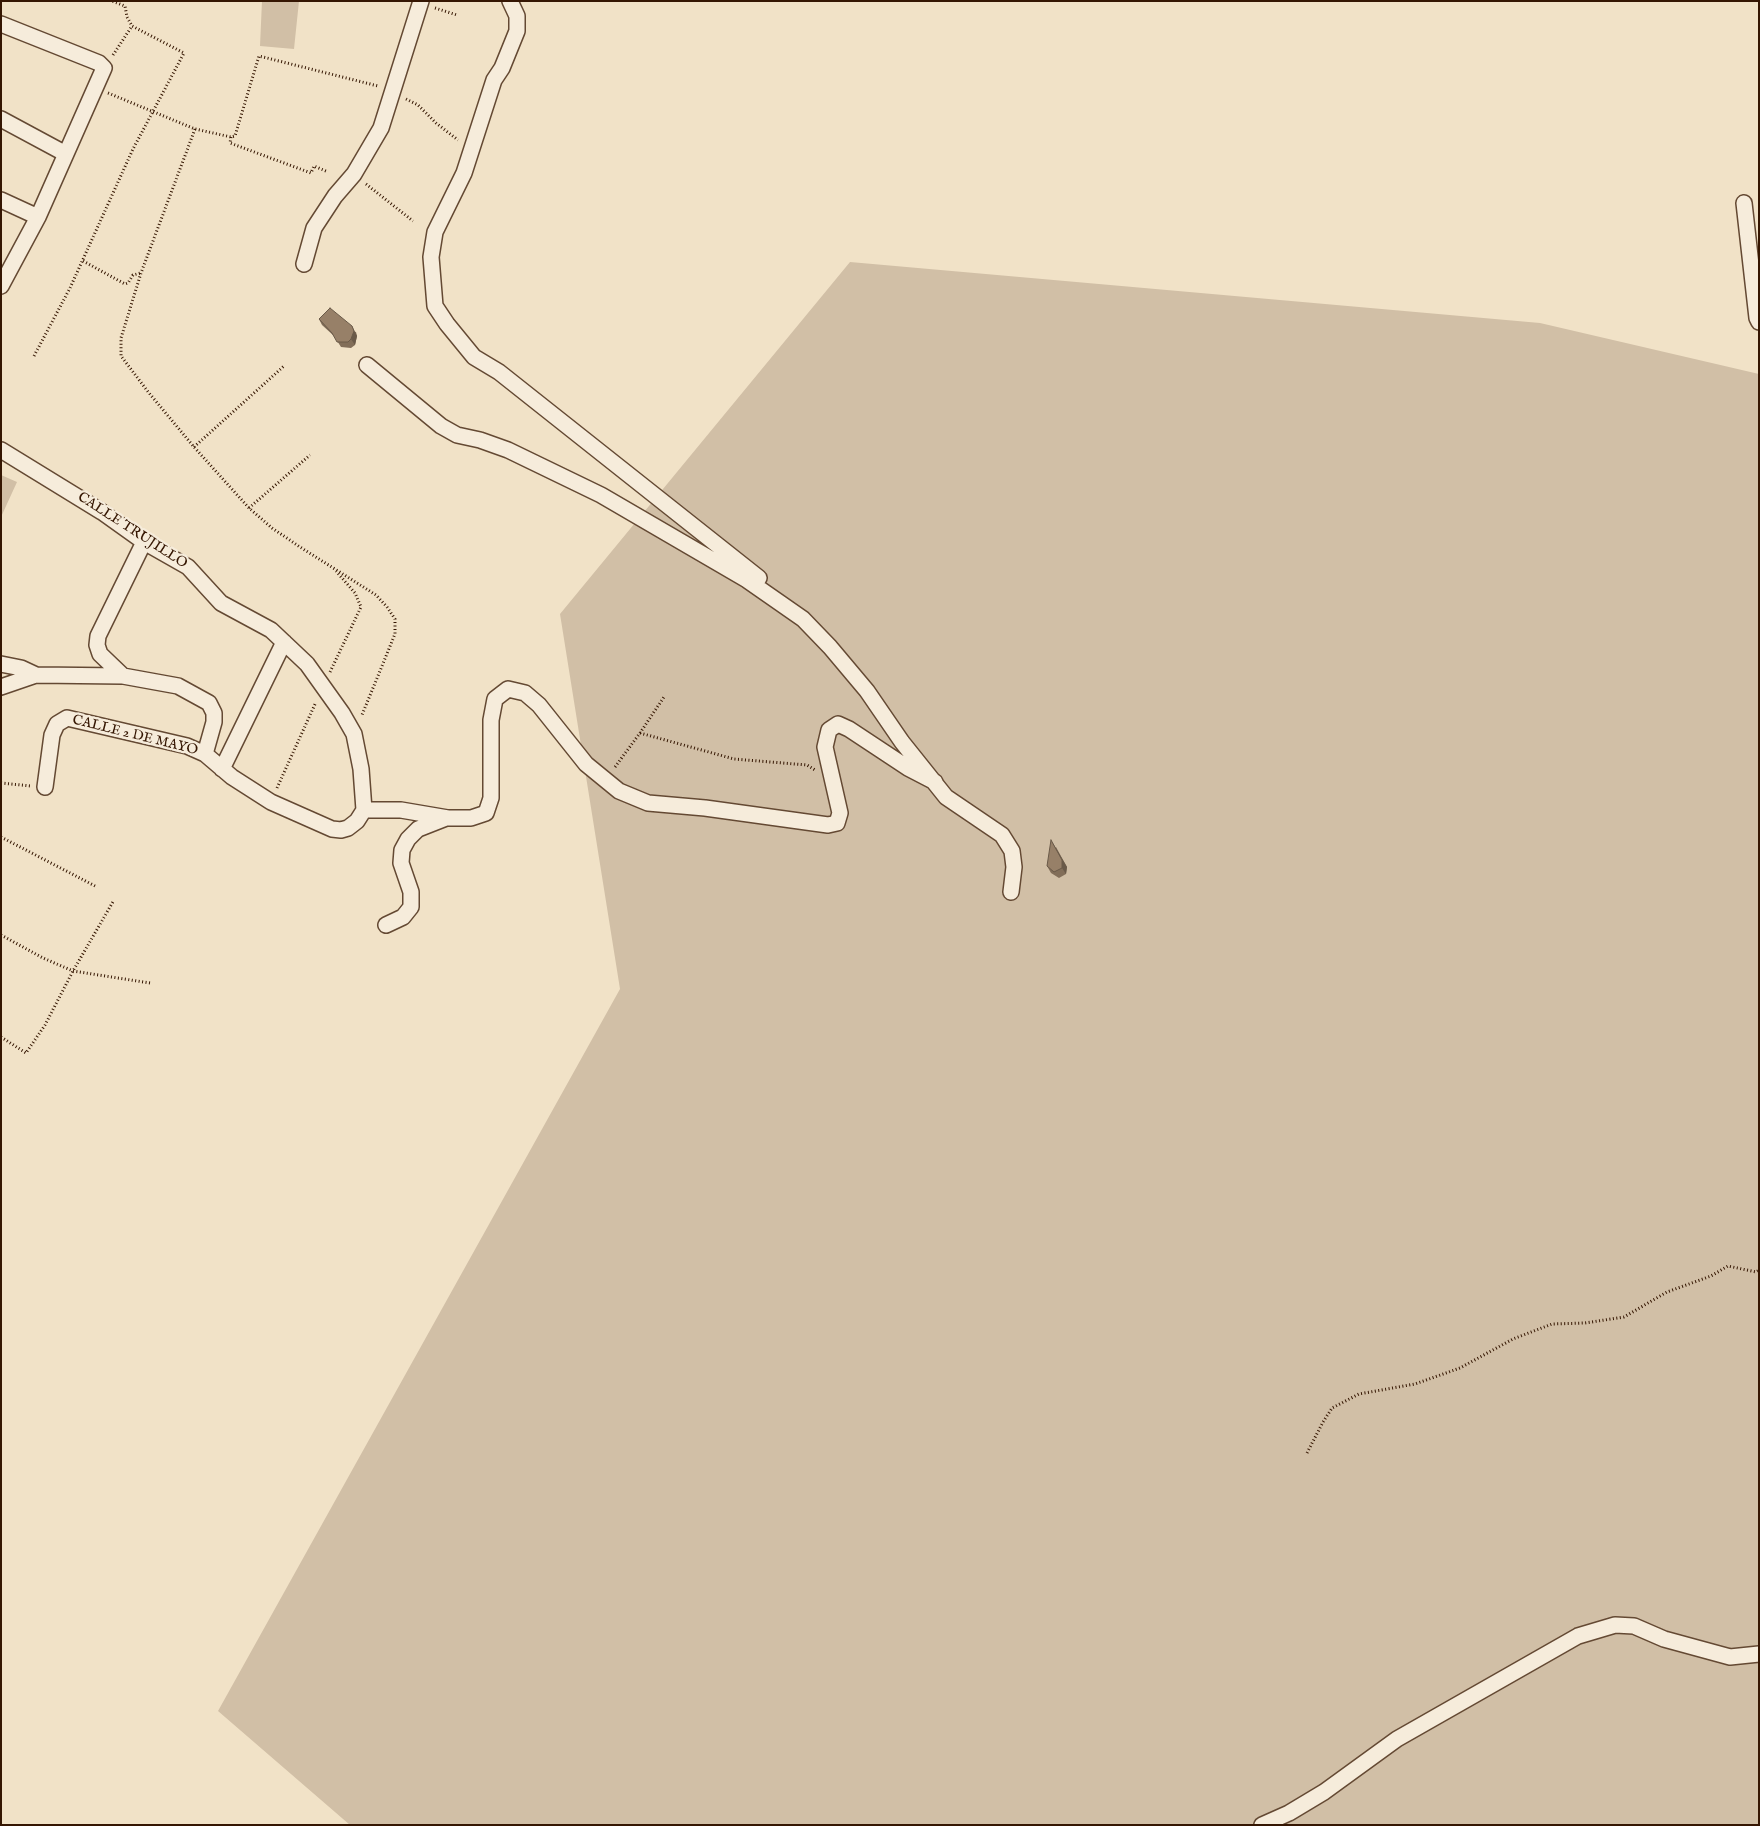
<!DOCTYPE html>
<style>
body{margin:0}
#map{position:relative;width:1760px;height:1826px;overflow:hidden;background:#f1e2c7;font-family:"IM FELL English",serif}
canvas{display:block}
.frame{position:absolute;inset:0;border:2px solid #351602;pointer-events:none}
</style>
<div id="map">
<canvas width="1760" height="1826"></canvas>
<div class="frame"></div>
</div>
<script>
const context = document.querySelector('canvas').getContext('2d');
context.lineJoin = 'round';
function fillPath(path, color) { context.fillStyle = color; context.fill(path, 'evenodd'); }
const poly = rows => new Path2D(rows.map(r => 'M' + r).join(''));
function trace(path, color, width, dash) { context.strokeStyle = color; context.lineWidth = width; context.lineCap = dash ? 'butt' : 'round'; context.setLineDash(dash || []); context.stroke(path); }
function label(font, color, halo, rows, align = 'center') {
  context.font = font + ' "IM FELL English",serif'; context.lineWidth = 4.5; context.setLineDash([]); context.textBaseline = 'middle'; context.strokeStyle = halo; context.fillStyle = color; for (const [text, x, y, turn = 0] of rows) {
    context.save(); context.translate(x, y); context.rotate((+turn || 0) * Math.PI / 180); context.textAlign = isNaN(turn) ? turn : align; if (halo) context.strokeText(text, 0, 0); context.fillText(text, 0, 0); context.restore();
  }
}
const green = poly([
 [262,1,299,1,294,49,260,46],
 [850,262,1540,323,1759,374,1759,1825,350,1825,218,1711,620,989,560,614],
 [1,475,17,482,1,517]
]);
const path = poly([
 [435,8,457,15],
 [113,55,132,26],
 [108,93,195,129,231,137,235,136,259,56,378,86],
 [406,99,418,105,436,123,458,140],
 [195,129,141,273,121,338,121,356,149,393,194,447,249,508,272,528,300,547,376,595,387,607,395,619,395,634,362,715],
 [231,137,230,143,311,173,314,166,328,172],
 [366,184,413,221],
 [83,261,125,284,128,283,133,275,141,273],
 [34,356,70,288,133,149,184,53,132,26,127,17,125,6,112,1],
 [194,447,284,366],
 [249,508,310,455],
 [330,672,361,607,355,593,336,571],
 [640,733,734,759,807,765,815,770],
 [615,767,640,733,664,697],
 [1,783,31,786],
 [277,788,316,702],
 [1,837,97,887],
 [1,935,43,958,73,971,150,983],
 [1,1037,26,1053,45,1025,73,971,114,900],
 [1307,1453,1323,1422,1332,1408,1359,1394,1415,1384,1460,1368,1513,1339,1552,1324,1585,1323,1624,1317,1667,1292,1711,1276,1728,1266,1756,1272,1759,1270]
]);
const minor = poly([
 [510,1,517,16,517,31,502,68,494,80,464,173,435,232,431,257,435,306,447,324,474,357,499,372,759,578],
 [1,24,99,63,104,68,38,217,1,286],
 [1,119,66,154],
 [1,200,38,217],
 [1744,203,1757,318,1759,322],
 [304,264,314,228,335,196,354,174,381,128,421,1],
 [367,365,441,426,457,435,480,440,508,450,601,495,747,580,803,619,830,647,867,691,902,742,946,797,1002,835,1012,851,1014,867,1011,892],
 [1,450,102,512,144,542,188,567,221,603,271,630,307,664,342,713,354,734,361,769,364,810],
 [1,664,21,668,36,675,123,676,178,686,209,703,214,713,214,722,205,754],
 [123,676,100,654,97,645,98,636,144,542],
 [1,687,36,675],
 [222,769,284,642],
 [45,787,52,735,57,724,67,718,187,746,205,754,232,777,271,802,332,829,341,830,348,828,357,821,364,810,401,810,448,818,471,818,486,813,491,798,491,720,495,699,508,689,525,693,539,705,586,764,619,791,648,803,705,808,828,825,837,823,840,813,825,747,829,730,838,724,849,729,908,768,935,782],
 [386,925,403,917,411,907,411,892,401,863,402,850,408,839,418,829,446,818],
 [1262,1825,1289,1813,1324,1792,1397,1739,1578,1636,1615,1625,1634,1626,1664,1639,1730,1657,1759,1654]
]);
const wall = poly([
 [319,319,356,332,357,336,355,345,351,348,341,347,334,336,322,325],
 [1056,847,1067,867,1066,874,1059,878,1051,873,1047,866]
]);
const shadedWall = poly([
 [352,326,357,336,355,345,351,339],
 [1051,840,1067,867,1066,874,1062,868]
]);
const building = poly([
 [330,308,352,326,354,331,351,339,348,342,337,342,332,333,319,319,330,308],
 [1051,840,1062,860,1062,868,1054,872,1047,866,1051,840]
]);
const streetNames = [
 ["CALLE TRUJILLO",132,531,33],
 ["CALLE 2 DE MAYO",135,736,14]
];
fillPath(green, '#d1bfa6');
trace(minor, '#644933', 18);
trace(path, '#351602', 3, [1, 2.5]);
trace(minor, '#f6ecdb', 15);
fillPath(wall, '#826e59');
fillPath(shadedWall, '#6a5a49');
fillPath(building, '#978068');
trace(building, '#6a5a49', 1);
label('14px', '#351602', '#f6ecdb', streetNames);
</script>
